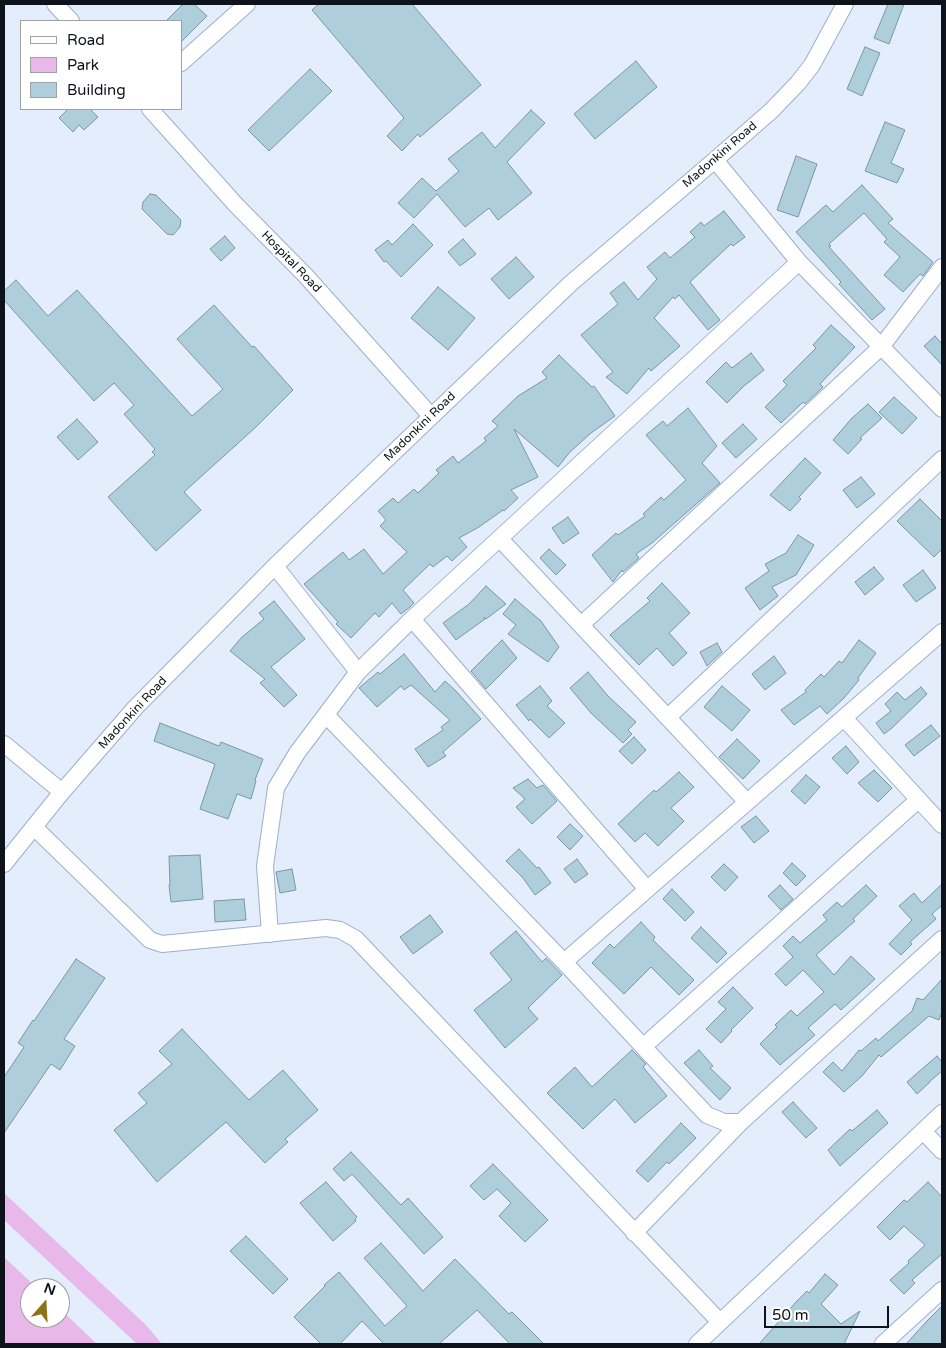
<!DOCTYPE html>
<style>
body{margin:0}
#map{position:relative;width:946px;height:1348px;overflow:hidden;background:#e3edfc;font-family:"Varela Round",sans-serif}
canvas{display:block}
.frame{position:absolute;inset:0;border:5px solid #0d121b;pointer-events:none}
.legend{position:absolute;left:20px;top:20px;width:162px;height:90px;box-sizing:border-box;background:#fff;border:1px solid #9ea0a4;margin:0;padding:6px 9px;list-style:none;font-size:15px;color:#0d121b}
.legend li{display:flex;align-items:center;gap:10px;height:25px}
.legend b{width:25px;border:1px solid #9ea0a4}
.north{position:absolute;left:20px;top:1278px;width:50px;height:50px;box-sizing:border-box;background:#fff;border:1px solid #9ea0a4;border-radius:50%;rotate:19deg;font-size:14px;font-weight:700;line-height:20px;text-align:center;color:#0d121b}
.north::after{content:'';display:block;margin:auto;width:18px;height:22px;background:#8b7316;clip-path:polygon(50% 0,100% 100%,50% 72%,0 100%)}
.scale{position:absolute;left:764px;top:1306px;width:125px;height:22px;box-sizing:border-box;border:2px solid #0d121b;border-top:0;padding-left:6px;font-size:15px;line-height:18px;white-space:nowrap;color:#0d121b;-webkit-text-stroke:4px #fff;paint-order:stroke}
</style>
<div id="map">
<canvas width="946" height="1348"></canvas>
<div class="frame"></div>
<ul class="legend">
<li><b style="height:6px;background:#fff"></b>Road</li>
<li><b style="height:14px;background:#e8b8ea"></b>Park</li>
<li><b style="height:14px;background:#aecedb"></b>Building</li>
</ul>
<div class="north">N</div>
<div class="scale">50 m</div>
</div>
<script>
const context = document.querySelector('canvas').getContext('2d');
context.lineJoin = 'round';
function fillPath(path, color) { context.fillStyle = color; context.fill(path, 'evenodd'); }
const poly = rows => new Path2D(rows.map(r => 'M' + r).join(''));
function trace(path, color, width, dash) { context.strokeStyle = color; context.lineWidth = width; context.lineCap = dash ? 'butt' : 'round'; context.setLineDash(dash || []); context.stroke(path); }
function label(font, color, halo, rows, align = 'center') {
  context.font = font + ' "Varela Round",sans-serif'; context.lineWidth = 4; context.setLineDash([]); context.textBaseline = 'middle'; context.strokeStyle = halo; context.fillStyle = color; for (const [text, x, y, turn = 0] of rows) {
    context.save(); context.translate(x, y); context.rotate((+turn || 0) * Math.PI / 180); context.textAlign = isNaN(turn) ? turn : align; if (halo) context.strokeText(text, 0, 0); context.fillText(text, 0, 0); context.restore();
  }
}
const green = poly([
 [4,1193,145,1324,162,1344,137,1344,4,1220],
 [4,1257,37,1288,30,1288,30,1318,60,1318,60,1309,97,1344,4,1344]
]);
const building = poly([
 [183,4,194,4,207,16,181,42,181,21,166,21,183,4],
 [319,4,412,4,481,85,420,137,418,134,402,151,387,136,404,118,312,10,319,4],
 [888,4,904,4,889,44,874,38,888,4],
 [865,47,880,53,862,96,847,89,865,47],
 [636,61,657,87,595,139,574,114,636,61],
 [310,69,332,91,269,151,248,130,310,69],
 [68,109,90,109,98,117,84,130,79,125,73,132,59,118,68,109],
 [531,110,545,123,507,162,532,193,498,220,489,208,465,227,437,194,414,218,398,203,422,178,436,191,459,171,448,159,482,132,495,148,531,110],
 [885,122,905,130,891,163,904,169,897,183,865,171,885,122],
 [796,156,817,164,798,217,777,210,796,156],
 [862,185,893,219,888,223,933,262,923,276,920,274,903,292,884,275,900,257,884,242,887,239,864,213,829,244,831,246,829,247,885,309,872,320,839,284,841,282,796,232,826,205,833,212,862,185],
 [150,194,156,195,181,220,180,227,173,235,167,234,142,209,143,202,150,194],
 [724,211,745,237,733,246,731,244,690,282,720,320,708,330,679,295,675,299,673,297,654,318,680,346,651,371,649,368,627,394,606,377,613,372,581,335,618,304,610,293,624,282,638,300,657,279,647,267,665,252,670,258,695,237,690,232,701,222,704,226,724,211],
 [413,224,433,245,401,277,386,261,384,262,375,250,388,240,392,245,413,224],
 [225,236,235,248,221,261,210,249,225,236],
 [463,239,476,254,460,266,448,252,463,239],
 [516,257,534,277,509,299,491,279,516,257],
 [16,280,48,316,77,290,192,416,223,389,177,339,214,305,252,347,254,346,293,390,256,427,184,492,201,510,156,551,108,497,155,455,152,452,155,449,124,414,134,405,114,383,94,401,4,300,4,291,16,280],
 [438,287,475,318,448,350,411,318,438,287],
 [831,325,855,347,820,384,823,387,805,404,803,402,781,423,765,407,787,385,783,381,816,348,813,345,831,325],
 [935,336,942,344,942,365,924,346,935,336],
 [751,353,764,370,744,386,727,403,706,382,726,362,732,368,751,353],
 [559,355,592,387,594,386,615,416,591,433,570,452,558,467,514,429,538,477,511,490,518,498,504,511,503,510,479,527,459,538,467,547,452,561,447,556,433,567,430,564,403,590,414,603,410,607,401,614,392,603,379,617,375,613,351,638,336,624,338,622,304,584,343,552,349,560,364,549,383,574,407,552,380,526,386,520,378,511,393,498,398,503,414,489,418,493,439,473,436,470,453,456,458,463,486,441,484,438,498,426,492,421,518,396,547,378,542,372,559,355],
 [894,397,917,418,902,434,879,412,894,397],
 [868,404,882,418,860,438,862,439,848,454,833,440,852,418,868,404],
 [688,408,717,446,702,463,720,483,652,543,636,554,639,558,623,572,622,570,613,582,592,555,616,533,618,535,645,516,643,514,661,497,664,500,686,480,646,435,663,421,667,426,688,408],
 [77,419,98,442,78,460,57,437,77,419],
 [743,424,757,439,736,458,722,443,743,424],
 [805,458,821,473,799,497,801,499,790,511,770,495,805,458],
 [861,477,875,494,857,508,843,490,861,477],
 [920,499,942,521,942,549,934,557,897,521,920,499],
 [568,517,579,533,563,544,552,528,568,517],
 [798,535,814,545,796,575,772,587,778,596,760,610,745,588,769,571,765,564,786,553,798,535],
 [549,549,566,565,556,575,540,558,549,549],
 [874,567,884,579,865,595,855,582,874,567],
 [923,570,936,588,916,602,903,585,923,570],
 [662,583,690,613,669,633,687,653,673,666,657,648,639,665,610,635,650,601,647,598,662,583],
 [486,586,506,604,486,619,484,617,485,619,456,640,443,623,469,604,486,586],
 [515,599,541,621,559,647,548,662,508,634,516,625,503,614,515,599],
 [274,601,305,639,271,667,297,695,284,707,260,683,265,679,230,651,242,637,264,619,259,613,274,601],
 [502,640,517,658,486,689,471,671,502,640],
 [859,640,876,653,858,678,859,680,844,698,827,714,820,706,794,725,781,710,806,692,805,690,821,674,824,677,839,661,842,663,859,640],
 [717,643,722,652,707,666,700,652,717,643],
 [404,654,435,692,445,681,456,691,481,719,443,752,446,756,428,767,415,749,443,730,441,727,450,720,411,685,404,690,401,686,377,707,359,688,378,672,380,674,404,654],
 [774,656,786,673,765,690,752,674,774,656],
 [588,672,608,696,636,722,628,730,632,734,623,743,591,713,570,688,588,672],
 [540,686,552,701,547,706,565,723,549,738,530,719,529,721,516,705,540,686],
 [722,686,750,710,732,731,704,707,722,686],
 [921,687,927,694,892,728,884,734,876,723,891,711,885,704,897,692,905,700,921,687],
 [160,723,219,746,221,742,263,759,255,780,256,781,251,799,237,794,228,819,200,809,215,764,154,741,160,723],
 [931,725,940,736,914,756,905,745,931,725],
 [634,737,646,750,632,764,619,751,634,737],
 [737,739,760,761,743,779,719,757,737,739],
 [846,746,859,762,847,774,832,758,846,746],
 [874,770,892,788,878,802,858,783,874,770],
 [679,772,694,787,671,808,684,821,658,846,645,833,635,842,618,824,654,790,656,792,679,772],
 [806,775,820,787,805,804,791,791,806,775],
 [528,779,537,788,543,785,557,801,532,824,516,807,525,799,513,788,528,779],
 [756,816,769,831,754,843,741,827,756,816],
 [570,824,583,836,570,850,557,837,570,824],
 [519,849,537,868,539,867,551,883,535,895,523,878,506,861,519,849],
 [200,855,203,899,171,902,169,885,170,885,169,856,200,855],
 [577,859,588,874,575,883,564,869,577,859],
 [792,863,806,876,796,886,783,873,792,863],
 [724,864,738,877,725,891,711,877,724,864],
 [292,869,296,890,280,893,276,872,292,869],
 [942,884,942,905,932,914,936,919,910,942,912,944,901,955,889,944,912,920,899,906,914,893,922,903,942,884],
 [780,885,793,899,781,910,768,896,780,885],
 [866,885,877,896,853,919,855,921,816,955,834,975,851,956,875,979,841,1010,835,1004,808,1028,815,1035,780,1065,760,1044,777,1027,775,1025,791,1010,797,1016,824,992,803,970,786,986,775,974,793,957,783,946,793,936,800,943,827,920,823,915,837,902,842,907,866,885],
 [672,889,694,912,685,921,663,899,672,889],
 [244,899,246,920,215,922,214,901,244,899],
 [430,915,443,932,413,954,400,937,430,915],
 [641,922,655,937,653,940,694,980,679,995,651,967,624,994,592,963,610,944,614,948,641,922],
 [701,927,727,953,717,963,691,938,701,927],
 [516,931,542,962,546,958,562,975,528,1008,538,1019,505,1048,474,1010,512,980,490,953,516,931],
 [76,959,105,978,64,1039,75,1046,60,1070,51,1064,4,1133,4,1077,24,1047,18,1043,33,1020,34,1021,76,959],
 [942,979,942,1012,939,1020,929,1016,881,1057,879,1055,862,1076,844,1092,823,1072,833,1062,842,1071,859,1050,861,1051,876,1038,878,1041,912,1011,917,998,923,1000,942,979],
 [733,987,753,1008,731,1030,732,1031,721,1043,706,1029,726,1009,718,1002,733,987],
 [182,1029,249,1100,283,1070,318,1110,285,1139,288,1142,265,1163,226,1122,157,1182,114,1130,147,1103,138,1093,172,1064,159,1051,182,1029],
 [632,1050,646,1064,643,1067,667,1096,635,1123,615,1099,583,1129,547,1093,575,1067,592,1087,632,1050],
 [699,1050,713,1066,710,1068,731,1088,720,1100,684,1063,699,1050],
 [937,1056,942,1062,942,1071,929,1082,930,1082,917,1094,907,1082,937,1056],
 [793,1102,817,1128,806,1138,782,1112,793,1102],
 [877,1110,888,1123,840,1166,828,1150,850,1129,852,1131,877,1110],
 [681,1123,696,1138,669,1164,667,1162,648,1182,636,1171,681,1123],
 [351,1152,401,1205,408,1198,443,1237,424,1254,352,1174,344,1181,333,1169,351,1152],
 [493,1164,548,1220,525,1242,499,1216,511,1203,497,1189,484,1200,470,1186,493,1164],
 [326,1182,357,1217,355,1219,356,1221,333,1241,300,1203,326,1182],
 [928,1182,942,1197,942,1254,912,1280,915,1283,904,1294,890,1280,909,1263,908,1261,925,1245,904,1226,890,1240,877,1227,904,1200,907,1202,928,1182],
 [246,1236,288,1279,273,1294,230,1251,246,1236],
 [381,1243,423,1291,455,1259,509,1314,512,1312,544,1344,510,1344,477,1310,439,1344,384,1344,362,1321,340,1344,321,1344,294,1317,325,1286,324,1285,339,1272,385,1326,407,1306,364,1258,381,1243],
 [825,1274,838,1285,821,1304,841,1324,860,1311,844,1344,759,1344,796,1302,807,1291,809,1293,825,1274],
 [942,1306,942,1344,906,1344,927,1321,942,1306]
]);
const minor = poly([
 [55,4,71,21],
 [181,63,247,4],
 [150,109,236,205,306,276,431,416],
 [715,160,799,262,942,409],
 [500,539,747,802],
 [275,566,358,672],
 [412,619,647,889],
 [581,625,881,347,942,267],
 [326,715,564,962,707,1115,724,1122,741,1122,634,1233],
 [668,717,942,459],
 [844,718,942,825],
 [4,744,62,792],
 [34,827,150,940,162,944,326,928,340,930,356,939,720,1322],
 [4,864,62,792,135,708,275,566,570,284,715,160,771,111,798,83,812,65,845,4],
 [270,934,265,866,276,788,297,753,358,672,412,619,799,262],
 [564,962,942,632],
 [644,1046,918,800],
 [741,1122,942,939],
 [923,1131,942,1151],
 [697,1344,942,1113],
 [883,1344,942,1290]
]);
const streetNames = [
 ["Madonkini Road",720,155,-41],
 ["Hospital Road",291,262,46],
 ["Madonkini Road",420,427,-44],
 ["Madonkini Road",133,713,-47]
];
fillPath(green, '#e8b8ea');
fillPath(building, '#aecedb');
trace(building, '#7997a4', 1);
trace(minor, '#9fafc7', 18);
trace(minor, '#fff', 16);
label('12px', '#0d121b', '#fff', streetNames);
</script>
